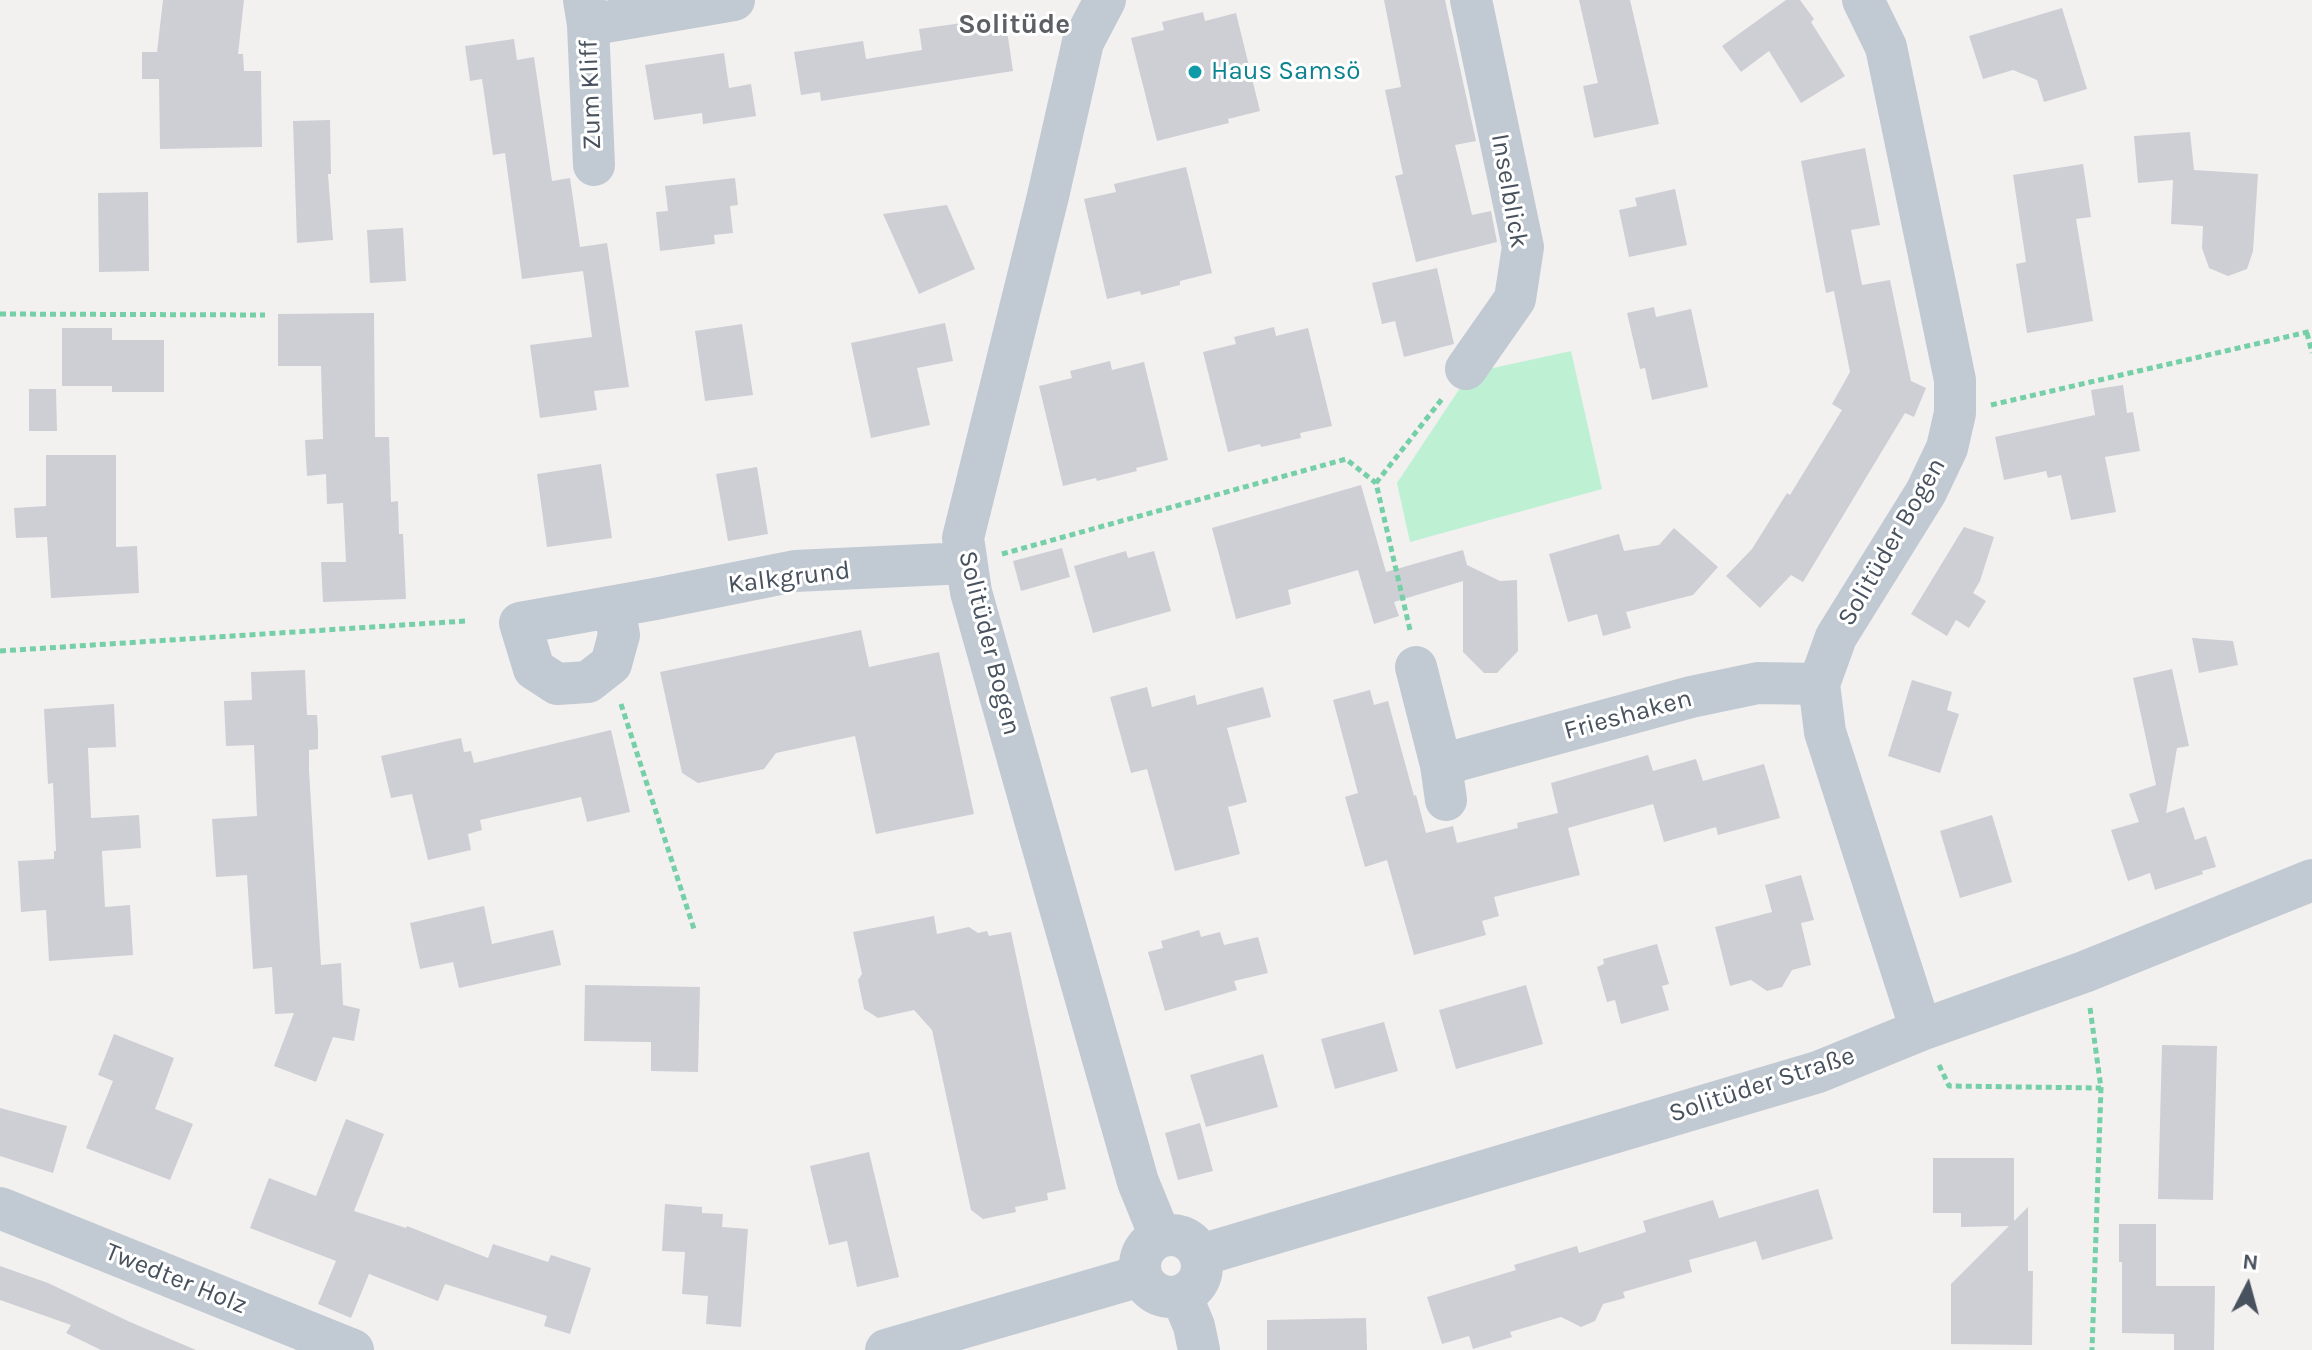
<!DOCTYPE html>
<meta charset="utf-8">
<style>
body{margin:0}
#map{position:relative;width:2312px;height:1350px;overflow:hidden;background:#f3f0f0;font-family:Karla,sans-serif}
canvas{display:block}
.north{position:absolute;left:2208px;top:1246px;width:80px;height:80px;-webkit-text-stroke:6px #fff;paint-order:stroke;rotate:6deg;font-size:22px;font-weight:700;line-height:32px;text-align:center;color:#48525e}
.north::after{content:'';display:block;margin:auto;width:28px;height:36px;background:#48525e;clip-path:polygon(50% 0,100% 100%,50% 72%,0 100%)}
</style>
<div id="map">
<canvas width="2312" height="1350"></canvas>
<div class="north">N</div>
</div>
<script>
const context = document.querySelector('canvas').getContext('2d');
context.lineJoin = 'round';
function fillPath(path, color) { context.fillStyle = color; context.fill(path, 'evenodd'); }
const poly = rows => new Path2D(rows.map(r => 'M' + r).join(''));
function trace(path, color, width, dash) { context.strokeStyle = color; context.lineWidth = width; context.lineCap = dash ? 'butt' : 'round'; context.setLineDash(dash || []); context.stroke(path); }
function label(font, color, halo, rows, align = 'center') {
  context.font = font + ' Karla,sans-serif'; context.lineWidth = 6; context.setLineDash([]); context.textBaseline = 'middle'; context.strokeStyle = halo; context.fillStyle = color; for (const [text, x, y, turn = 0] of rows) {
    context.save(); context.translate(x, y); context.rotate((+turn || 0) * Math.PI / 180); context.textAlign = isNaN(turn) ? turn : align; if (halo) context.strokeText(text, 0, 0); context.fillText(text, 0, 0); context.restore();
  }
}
const green = poly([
 [1571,351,1602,489,1410,542,1397,483,1470,373]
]);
const building = poly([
 [163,0,244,0,238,54,243,54,244,71,261,71,262,147,160,149,159,79,142,79,142,52,157,52],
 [1384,0,1445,0,1476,141,1455,145,1472,215,1491,211,1497,242,1416,262,1395,176,1403,174,1385,90,1401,87],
 [1579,0,1630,0,1659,124,1594,138,1583,86,1598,83],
 [1786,0,1800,0,1814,19,1811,22,1845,76,1801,103,1769,51,1741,72,1722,46],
 [2062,8,2087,89,2044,102,2037,80,2013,70,1983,79,1969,36],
 [1203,12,1205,21,1236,13,1260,111,1228,119,1229,123,1157,141,1131,38,1164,30,1162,22],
 [1005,17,1013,71,821,101,820,92,801,95,794,52,863,41,866,59,922,50,919,29],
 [514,39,517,60,534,57,552,181,570,178,580,247,607,243,629,387,594,391,597,410,540,418,530,345,592,337,583,271,522,279,505,153,493,155,482,79,470,81,465,46],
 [724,53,729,88,751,84,756,116,703,124,702,113,654,120,645,65],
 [330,120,331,174,328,174,333,240,297,243,293,121],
 [2190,132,2194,170,2258,174,2253,251,2247,269,2228,276,2209,268,2202,248,2203,226,2171,224,2173,180,2138,183,2134,136],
 [1865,148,1880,225,1851,230,1862,285,1890,280,1911,381,1926,388,1914,417,1905,413,1803,582,1791,575,1760,608,1726,576,1752,549,1787,493,1790,495,1842,410,1832,404,1850,372,1834,291,1826,293,1801,161],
 [2083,164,2091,217,2076,219,2093,321,2027,333,2016,264,2026,262,2013,175],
 [1186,167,1212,273,1180,281,1180,285,1141,295,1140,291,1107,299,1084,199,1116,192,1114,184],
 [735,178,738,205,730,206,733,233,714,235,715,244,660,251,656,212,668,211,665,186],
 [1675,189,1687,245,1629,257,1619,210,1637,206,1635,198],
 [148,192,149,271,99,272,98,193],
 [947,205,975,269,919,294,883,214],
 [403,228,406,281,370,283,367,230],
 [1437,268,1454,344,1404,357,1395,321,1382,324,1372,283],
 [1654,307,1656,317,1691,309,1708,387,1652,400,1645,368,1640,369,1627,313],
 [374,313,375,437,389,437,391,502,398,501,399,534,403,534,406,599,323,602,321,562,346,562,343,503,327,504,326,474,307,476,305,440,323,439,321,366,278,366,278,314],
 [945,323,953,361,917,368,930,425,871,438,851,343],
 [742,324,753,395,705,401,695,331],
 [1274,327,1276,336,1308,328,1332,426,1300,433,1301,438,1261,447,1260,444,1228,452,1203,352,1236,344,1234,337],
 [62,328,112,328,112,340,164,340,164,392,112,392,112,386,62,386],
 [1110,361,1112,370,1144,362,1168,460,1136,468,1137,471,1097,481,1096,478,1063,486,1039,386,1072,378,1070,371],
 [2123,385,2127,413,2133,412,2140,451,2105,457,2116,512,2071,520,2061,475,2048,478,2046,471,2004,480,1995,437,2095,415,2091,390],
 [29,389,56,389,57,431,29,431],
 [46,455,116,455,116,547,137,546,139,593,51,598,47,537,16,538,14,508,46,506],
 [601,464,612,538,547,547,537,474],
 [757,467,768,534,728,541,716,474],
 [1361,485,1386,572,1463,550,1467,565,1500,581,1517,580,1518,651,1497,673,1484,673,1463,652,1463,581,1394,602,1399,616,1374,624,1358,570,1288,590,1291,604,1236,619,1212,528],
 [1964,527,1994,537,1980,581,1973,593,1986,601,1969,628,1956,620,1947,636,1911,614],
 [1674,528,1718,567,1693,595,1626,612,1631,628,1603,636,1597,614,1568,622,1549,554,1619,534,1624,551,1659,545],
 [1062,548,1070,577,1021,591,1013,561],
 [1126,551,1128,558,1154,551,1171,611,1093,633,1074,566],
 [861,630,869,667,939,652,974,814,876,834,855,736,776,753,764,769,698,783,682,773,660,672],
 [2192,638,2233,641,2238,665,2199,673],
 [2172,669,2189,746,2177,748,2166,813,2184,807,2195,840,2206,836,2216,867,2202,871,2203,874,2155,890,2150,873,2128,881,2111,830,2139,822,2129,794,2156,785,2133,678],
 [305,670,307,715,317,715,318,732,318,749,309,750,309,770,321,965,341,963,343,1005,360,1009,354,1041,333,1037,316,1082,274,1066,294,1013,275,1014,272,967,253,969,247,875,216,877,212,819,257,816,254,745,226,746,224,701,252,700,251,672],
 [1912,680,1952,692,1947,710,1959,714,1940,773,1888,756],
 [1147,687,1152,707,1195,695,1197,705,1263,687,1271,717,1227,728,1247,802,1228,807,1240,854,1175,871,1147,769,1131,773,1110,697],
 [1370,690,1374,705,1388,701,1414,796,1416,795,1426,833,1453,826,1457,843,1518,828,1517,823,1558,813,1551,783,1648,755,1653,771,1696,759,1703,781,1764,764,1780,818,1718,835,1716,827,1664,842,1653,804,1568,828,1580,875,1494,897,1499,916,1482,921,1486,935,1414,955,1387,860,1365,867,1345,797,1358,793,1333,700],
 [114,704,116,747,88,748,91,818,139,815,141,848,102,851,105,907,130,905,133,955,49,961,46,910,21,912,18,861,54,859,54,851,56,851,53,783,48,784,44,709],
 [611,730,630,812,587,822,581,797,480,820,482,830,468,834,471,850,428,860,412,794,391,798,381,756,461,738,464,752,471,751,474,763],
 [1992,815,2012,882,1960,898,1940,831],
 [1801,875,1814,920,1801,923,1811,965,1792,970,1782,987,1767,991,1751,980,1730,986,1715,927,1772,912,1765,885],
 [484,906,492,944,553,930,561,965,459,988,453,962,420,969,410,923],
 [934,916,937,934,969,927,978,933,987,931,989,936,1011,932,1066,1189,1047,1193,1048,1200,1015,1207,1016,1212,983,1219,971,1210,932,1030,914,1010,878,1018,864,1009,858,980,862,974,853,932],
 [1199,930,1201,937,1220,932,1224,945,1258,937,1268,973,1234,981,1237,990,1165,1011,1148,952,1163,948,1161,941],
 [1657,944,1669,984,1662,986,1669,1010,1621,1024,1615,1000,1607,1002,1597,967,1604,964,1603,959],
 [585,985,700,987,698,1072,651,1071,651,1042,584,1041],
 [1526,985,1543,1044,1456,1069,1439,1010],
 [1384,1022,1398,1071,1335,1089,1321,1039],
 [114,1034,174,1058,155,1109,193,1124,170,1180,86,1148,113,1081,98,1075],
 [2162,1045,2217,1046,2213,1200,2158,1199],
 [1263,1054,1278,1107,1206,1127,1190,1075],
 [0,1108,67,1126,53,1173,0,1156],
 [346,1119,384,1134,354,1211,406,1228,407,1226,488,1258,493,1244,548,1262,551,1255,591,1268,570,1334,544,1326,547,1316,445,1284,438,1301,369,1274,351,1318,318,1304,336,1261,250,1228,269,1178,316,1196],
 [1200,1123,1213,1171,1178,1180,1165,1133],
 [869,1152,899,1277,857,1287,847,1241,829,1245,810,1166],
 [1933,1158,2014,1158,2014,1221,2028,1207,2028,1271,2033,1271,2032,1345,1951,1344,1951,1284,2009,1226,1961,1227,1961,1213,1933,1213],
 [1818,1189,1833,1239,1762,1260,1756,1241,1689,1260,1692,1272,1623,1292,1625,1298,1603,1304,1595,1321,1581,1327,1561,1317,1510,1332,1512,1337,1473,1349,1469,1336,1442,1344,1427,1297,1516,1270,1514,1265,1577,1246,1579,1253,1646,1232,1643,1221,1713,1200,1719,1218],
 [665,1204,702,1207,702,1213,723,1214,722,1227,748,1229,741,1327,706,1324,708,1296,682,1294,685,1252,662,1251],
 [2119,1224,2156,1224,2156,1286,2215,1286,2214,1350,2174,1350,2174,1334,2122,1333,2122,1262,2119,1262],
 [0,1266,48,1283,130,1322,196,1350,101,1350,66,1333,71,1325,0,1300],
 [1366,1318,1367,1350,1267,1350,1267,1320]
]);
const path = poly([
 [0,314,265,315],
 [2307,333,2312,353],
 [1991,405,2312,331],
 [1376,483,1442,399],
 [1002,554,1346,459,1376,483,1410,630],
 [0,651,465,621],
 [621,704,694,929],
 [2090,1008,2101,1088,2092,1350],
 [1939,1065,1949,1086,2101,1088]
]);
const street = poly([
 [584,0,588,25,594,165],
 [1105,0,1083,42,1048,196,963,538,971,592,1034,816,1138,1182,1160,1236],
 [1863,0,1886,47,1955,380,1955,413,1947,448,1926,492,1836,637,1819,684,1825,732,1921,1030],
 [588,25,734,0],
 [1466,369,1515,299,1523,247,1471,0],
 [614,607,619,635,611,664,588,682,557,684,534,669,520,623,655,599,795,571,966,563],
 [1416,667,1441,765,1446,800],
 [1441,765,1691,697,1758,683,1819,684],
 [0,1208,353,1350],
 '1140 1266a31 31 0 1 1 62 0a31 31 0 1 1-62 0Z',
 [1201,1255,1818,1072,1921,1030,2084,972,2312,880],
 [1181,1295,1194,1326,1199,1350],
 [886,1350,1140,1276]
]);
const markers = [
 [1195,72,8,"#0f9aa8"]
];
const cultureNames = [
 ["Haus Samsö",1211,72]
];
const streetNames = [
 ["Zum Kliff",591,95,-92],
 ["Inselblick",1509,191,80],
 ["Solitüder Bogen",1892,542,-60],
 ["Kalkgrund",789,578,-7],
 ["Solitüder Bogen",989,643,76],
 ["Frieshaken",1628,715,-15],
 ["Solitüder Straße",1762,1085,-18],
 ["Twedter Holz",176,1279,22]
];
const neighbourhoodNames = [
 ["Solitüde",1014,25]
];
fillPath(green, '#bef0d4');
fillPath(building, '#cdcfd5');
trace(path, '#75cfa7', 5, [6, 4]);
trace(street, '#c1cad2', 42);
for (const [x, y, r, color] of markers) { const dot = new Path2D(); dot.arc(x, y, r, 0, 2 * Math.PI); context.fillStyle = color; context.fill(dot); trace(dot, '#fff', 3); }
label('26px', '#0d838f', '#fff', cultureNames, 'left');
label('26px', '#48525e', '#fff', streetNames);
label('bold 28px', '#5c6065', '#fff', neighbourhoodNames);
</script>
